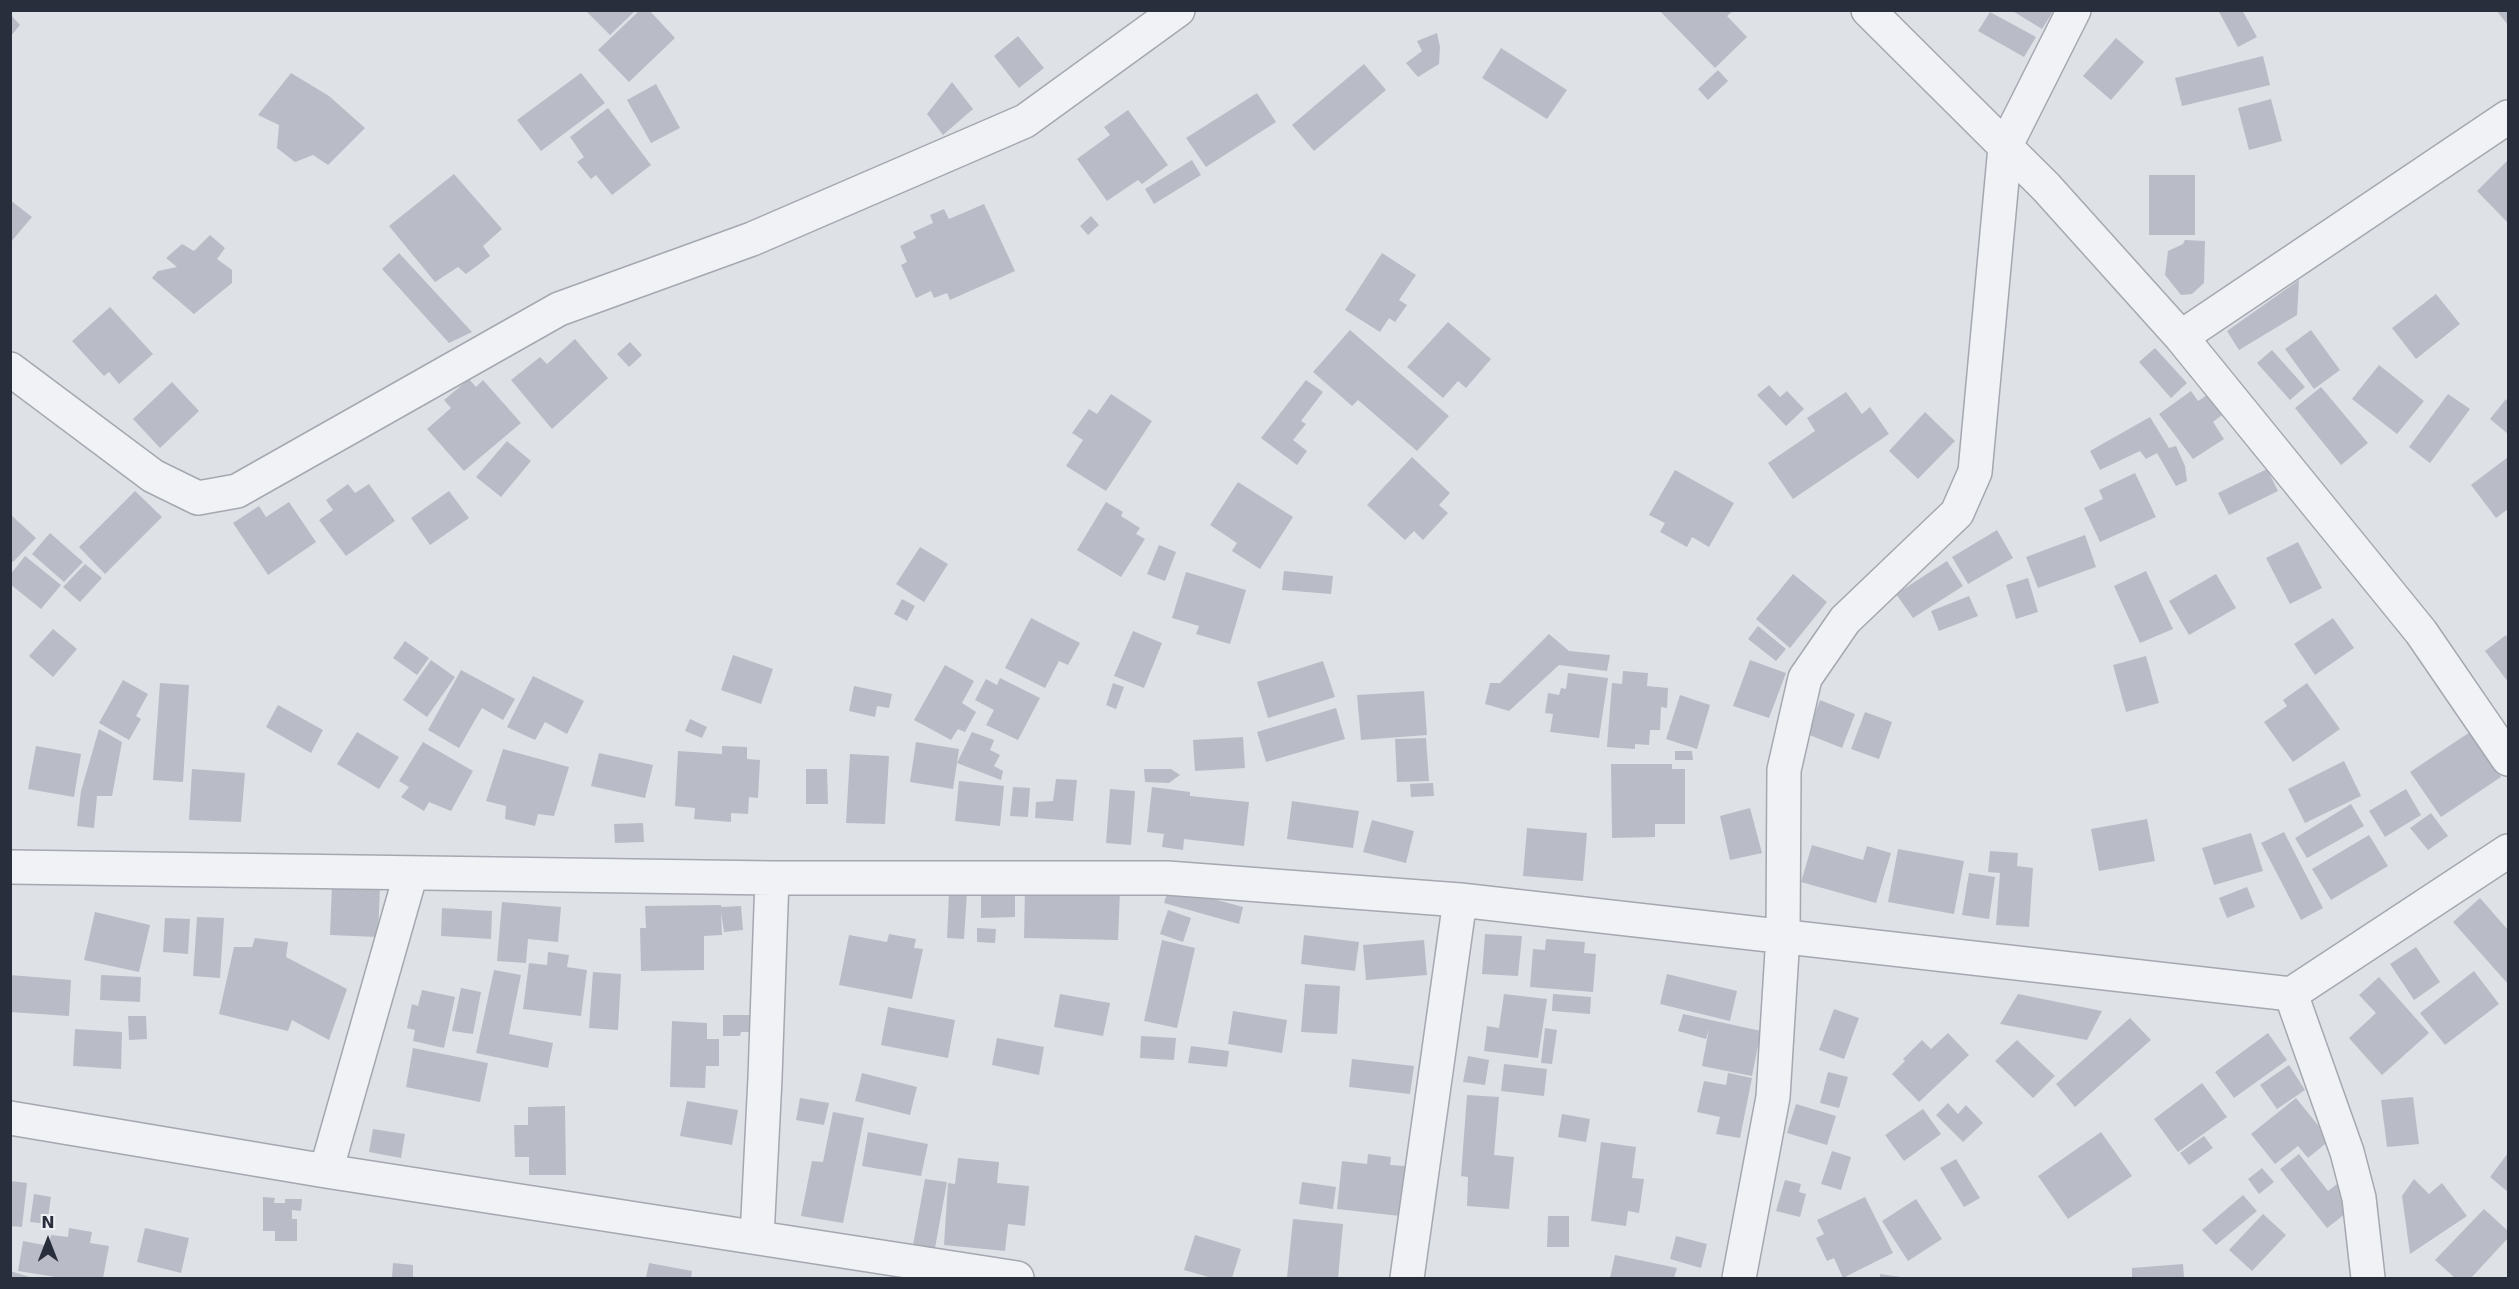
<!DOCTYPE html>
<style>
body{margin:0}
#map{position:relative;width:2519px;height:1289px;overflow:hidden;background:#dee1e6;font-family:"DejaVu Sans",sans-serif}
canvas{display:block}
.frame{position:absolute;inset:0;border:12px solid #292e3c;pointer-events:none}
.north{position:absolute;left:18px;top:1211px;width:60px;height:60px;-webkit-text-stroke:4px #eef0f4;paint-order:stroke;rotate:0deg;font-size:16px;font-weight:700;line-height:24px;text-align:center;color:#292e3c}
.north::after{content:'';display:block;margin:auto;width:21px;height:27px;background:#292e3c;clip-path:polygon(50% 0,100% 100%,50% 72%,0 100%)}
</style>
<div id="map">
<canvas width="2519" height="1289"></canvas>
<div class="frame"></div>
<div class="north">N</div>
</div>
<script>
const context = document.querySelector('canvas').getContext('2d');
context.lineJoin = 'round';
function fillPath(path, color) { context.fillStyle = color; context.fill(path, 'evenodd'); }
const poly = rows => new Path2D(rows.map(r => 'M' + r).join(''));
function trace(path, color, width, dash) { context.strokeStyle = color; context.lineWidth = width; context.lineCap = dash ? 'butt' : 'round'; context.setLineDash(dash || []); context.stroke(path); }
const building = poly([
 [585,10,636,10,610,35],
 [640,10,649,10,675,38,629,82,598,50],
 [1659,10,1734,10,1727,16,1747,37,1715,68],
 [2011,10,2054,10,2042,29],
 [2218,10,2242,10,2257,37,2238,47],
 [2496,10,2508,10,2508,25],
 [1990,12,2036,37,2024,57,1978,31],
 [10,14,20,25,10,37],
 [1437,33,1440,47,1439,64,1418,77,1406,63,1422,51,1417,41],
 [1018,36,1044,68,1019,88,994,56],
 [2116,38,2144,62,2111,100,2083,76],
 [1501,48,1567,90,1547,119,1482,78],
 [2263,56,2270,85,2182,106,2175,78],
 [1364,64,1386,90,1314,151,1292,125],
 [1718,70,1728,81,1708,100,1698,89],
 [291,73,329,96,365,128,328,165,313,155,295,162,277,148,279,125,258,115],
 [581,73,605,103,541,151,517,120],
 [952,82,973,109,943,135,927,114],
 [656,84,680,128,651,143,627,100],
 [1257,93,1276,122,1206,167,1186,138],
 [2271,99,2282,141,2249,150,2238,108],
 [608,108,651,165,612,195,596,175,591,179,577,162,584,157,570,137],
 [1128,110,1168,165,1142,184,1138,180,1107,201,1077,159,1110,135,1104,127],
 [1192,160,1201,175,1154,204,1145,189],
 [2508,160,2508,223,2477,191],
 [454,174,502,229,483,246,490,256,466,274,458,267,435,282,389,226],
 [2149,175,2195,175,2195,235,2149,235],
 [10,200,32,217,10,243],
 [984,204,1015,271,950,300,947,293,934,298,931,291,916,298,901,265,907,262,900,246,916,238,913,232,933,223,930,215,944,209,949,219],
 [1091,216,1099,225,1088,235,1080,226],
 [210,235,225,248,217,259,232,270,232,283,194,314,152,278,158,271,177,267,166,258,182,244,194,251],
 [2185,240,2205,241,2204,283,2192,294,2181,295,2165,275,2168,251,2183,244],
 [399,253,472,332,449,343,382,269],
 [1382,253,1416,275,1399,300,1407,305,1395,322,1389,318,1380,332,1345,310],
 [2299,280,2297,315,2239,350,2227,331],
 [2436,294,2460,324,2416,359,2392,328],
 [110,307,153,354,119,384,109,372,104,376,72,341],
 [1448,322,1491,359,1466,388,1458,381,1443,398,1407,367],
 [1350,330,1449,416,1417,451,1358,400,1352,406,1313,372],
 [2311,330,2340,370,2314,389,2285,349],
 [575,339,608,378,552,429,511,380,540,357,547,364],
 [630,342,642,355,629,367,617,354],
 [2155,348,2187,383,2171,398,2139,362],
 [2272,350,2305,387,2290,400,2257,363],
 [2379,365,2424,401,2397,434,2352,399],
 [469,379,476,387,483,380,521,423,464,471,427,429,451,408,444,400],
 [1306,380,1323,392,1301,421,1306,424,1293,440,1307,451,1297,465,1261,438],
 [172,382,199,411,160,448,133,419],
 [1769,385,1780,397,1787,391,1804,409,1786,426,1757,395],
 [2321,387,2368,443,2341,465,2295,408],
 [2191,391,2198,401,2207,395,2222,415,2213,422,2224,439,2193,459,2159,414],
 [1846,392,1862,414,1870,407,1889,434,1793,499,1768,463,1815,431,1807,418],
 [1111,394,1152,421,1106,491,1066,466,1083,440,1072,433,1089,409,1097,414],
 [2448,394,2470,409,2430,463,2409,447],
 [2506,399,2508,402,2508,434,2490,419],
 [1925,412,1955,441,1918,479,1889,451],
 [2150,417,2169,448,2176,446,2185,466,2187,481,2176,486,2157,453,2146,459,2140,451,2100,470,2090,451],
 [507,441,531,461,501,497,476,477],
 [1412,457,1450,493,1439,505,1448,513,1423,540,1414,531,1405,540,1367,505],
 [2508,457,2508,509,2496,518,2471,485],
 [2267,469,2278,491,2229,515,2218,493],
 [1675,470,1734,503,1709,547,1692,537,1687,547,1660,532,1665,523,1649,515],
 [2135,473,2156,517,2100,542,2084,508,2103,499,2099,490],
 [1238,482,1293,517,1260,569,1232,551,1237,543,1210,525],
 [348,484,355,493,369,484,395,521,346,556,319,520,333,510,326,500],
 [135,491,162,517,105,574,79,547],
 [449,491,469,518,430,545,411,518],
 [289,502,316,542,268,575,233,523,259,506,266,517],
 [1106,502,1123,512,1121,516,1140,528,1136,534,1145,539,1121,577,1077,550],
 [10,514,36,538,13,562,10,560],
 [1997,530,2013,558,1968,584,1952,557],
 [50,533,83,562,64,582,32,554],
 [2085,535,2096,567,2038,588,2026,557],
 [2298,542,2322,588,2290,604,2266,558],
 [1159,545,1176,552,1165,581,1147,574],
 [920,547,948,564,924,602,896,584],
 [25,556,61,585,41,609,10,584,10,575],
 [1947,561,1963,586,1913,618,1896,594],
 [85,564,102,578,80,602,63,587],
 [1284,571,1333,576,1331,594,1282,590],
 [2146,571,2173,629,2140,643,2114,586],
 [1186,572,1246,590,1230,644,1196,634,1199,626,1172,618],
 [1793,574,1827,602,1790,648,1756,619],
 [2216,574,2236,608,2189,635,2169,601],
 [2028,578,2038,612,2016,619,2006,585],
 [1969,596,1978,616,1939,631,1931,611],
 [902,599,915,606,907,621,894,614],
 [1031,618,1080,643,1068,665,1059,661,1045,688,1005,668],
 [2333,618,2354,648,2315,675,2294,644],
 [1758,626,1786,649,1776,661,1748,639],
 [53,629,77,649,53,677,29,656],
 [1133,631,1162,643,1144,688,1114,676],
 [1549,634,1569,651,1610,655,1607,671,1559,665,1509,711,1485,704,1490,683,1500,683],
 [2506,635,2508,639,2508,682,2485,651],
 [405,641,429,658,417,675,393,658],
 [733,655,773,669,761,704,721,690],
 [2146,656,2159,703,2126,712,2113,665],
 [431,660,455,677,427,717,403,700],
 [1750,660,1786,673,1769,718,1733,706],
 [1323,661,1335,697,1268,718,1257,682],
 [945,665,974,681,962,703,976,712,965,732,958,729,951,740,914,720],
 [461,670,515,699,503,720,482,708,459,748,428,730],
 [1623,671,1648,673,1647,686,1668,688,1667,708,1661,707,1660,730,1650,730,1649,745,1635,744,1635,749,1607,747,1612,683,1622,684],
 [1568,673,1608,678,1599,738,1550,732,1553,714,1545,713,1548,693,1559,695,1561,688,1566,689],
 [533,676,584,701,567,734,545,722,535,740,507,727],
 [1000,678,1040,698,1018,740,986,725,994,710,975,700,986,679,997,685],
 [123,680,148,694,136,716,141,719,129,740,99,723],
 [160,683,189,685,183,782,153,780],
 [1113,683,1124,687,1116,709,1106,705],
 [2307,683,2340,729,2293,762,2264,722,2287,706,2283,700],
 [854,686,892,694,889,708,877,706,875,717,849,711],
 [1424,691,1427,735,1361,740,1357,695],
 [1680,695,1710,705,1697,749,1666,739],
 [1820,700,1855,714,1842,748,1807,734],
 [278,705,323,730,311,753,266,727],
 [1336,708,1345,739,1266,762,1257,732],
 [1865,712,1892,722,1879,759,1851,749],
 [690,719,707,727,702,738,685,731],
 [99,729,122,742,112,796,97,796,94,828,77,826,81,791],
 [357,732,399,757,379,789,337,764],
 [972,732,994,740,990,750,1000,755,994,766,1003,771,1001,780,957,763,953,789,910,782,916,742,959,749,957,763],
 [2470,732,2501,777,2441,817,2410,772],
 [1243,737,1245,768,1195,771,1193,740],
 [1426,738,1429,781,1397,782,1395,739],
 [423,742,473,771,451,811,429,802,424,811,401,797,409,787,399,781],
 [36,746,81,754,74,797,28,789],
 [722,746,747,747,747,759,760,760,758,798,749,797,748,814,731,813,731,822,694,819,695,808,675,806,678,751,722,754],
 [503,749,569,767,554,816,538,814,535,826,505,819,506,806,486,801],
 [1675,751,1692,751,1693,760,1675,760],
 [599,753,653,765,645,798,591,786],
 [850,754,889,756,885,824,846,823],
 [2344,761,2361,796,2305,823,2288,789],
 [1611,764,1672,764,1672,769,1685,769,1685,824,1655,824,1655,837,1612,838],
 [192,769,245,773,241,822,189,820],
 [806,769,827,769,828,804,806,804],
 [1144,769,1171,769,1180,775,1169,783,1145,782],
 [1056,779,1077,780,1073,821,1035,818,1036,802,1053,801],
 [959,781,1004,786,1000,826,955,821],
 [1433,783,1434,796,1411,797,1410,784],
 [1013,787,1030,788,1028,817,1010,816],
 [1152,787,1190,792,1190,796,1249,802,1244,846,1184,839,1183,850,1162,847,1164,834,1147,832],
 [1110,789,1135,791,1131,845,1106,843],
 [2406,789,2421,815,2385,837,2369,811],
 [1292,801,1359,811,1353,848,1287,839],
 [2351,804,2364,826,2307,858,2295,838],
 [1750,808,1762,853,1730,860,1720,816],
 [2431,813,2448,836,2428,850,2410,828],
 [2147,819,2155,861,2099,871,2091,829],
 [1372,820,1414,831,1406,863,1363,852],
 [643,823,644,842,615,843,614,824],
 [1527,828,1587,833,1583,881,1523,876],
 [2284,832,2323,908,2301,920,2261,843],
 [2251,833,2263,871,2214,885,2202,848],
 [2369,835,2388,866,2331,900,2312,869],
 [1812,845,1863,860,1867,846,1891,853,1876,903,1801,882],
 [1898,849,1964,861,1954,914,1888,902],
 [1990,851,2018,853,2017,866,2033,868,2029,927,1996,925,2000,873,1988,872],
 [1969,873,1995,877,1989,919,1962,915],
 [1015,881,1015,917,981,918,981,882],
 [332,884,380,886,378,937,330,935],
 [1169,887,1243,907,1239,924,1164,903],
 [2247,887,2255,907,2227,918,2219,898],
 [1025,888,1120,891,1118,940,1024,938],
 [949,892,967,892,964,939,947,938],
 [2480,898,2508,930,2508,984,2453,922],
 [502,902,561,907,558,942,528,939,526,963,497,961],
 [721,905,721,907,741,906,743,930,724,932,721,912,722,935,704,936,704,970,641,971,640,928,646,928,645,906],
 [442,908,492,911,491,939,441,936],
 [1168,910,1191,918,1183,942,1160,934],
 [95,912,150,925,139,972,84,960],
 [197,917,224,918,220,978,193,976],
 [165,918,190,919,188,954,163,952],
 [977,928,996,929,995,943,977,942],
 [889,934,916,939,914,948,923,949,912,999,839,985,849,935,887,942],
 [1485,934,1522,936,1518,976,1482,974],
 [1304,935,1359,942,1355,971,1301,964],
 [255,938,288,942,286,957,347,989,329,1040,292,1020,288,1031,219,1014,234,947,252,947],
 [1546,939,1585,942,1584,953,1596,954,1593,992,1530,987,1533,949,1545,950],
 [1162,940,1195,948,1177,1028,1144,1021],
 [1424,940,1427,975,1366,980,1363,945],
 [2416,947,2440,982,2414,1000,2390,964],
 [548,952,569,955,567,967,587,970,581,1016,523,1009,529,963,547,965],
 [494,970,521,975,509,1034,553,1043,548,1068,476,1053],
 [2474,971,2499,1004,2445,1045,2420,1013],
 [593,972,621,974,618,1030,589,1028],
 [1667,974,1737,991,1730,1021,1660,1004],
 [10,975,71,980,69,1016,10,1012],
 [101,975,141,977,140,1002,100,1000],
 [2379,977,2429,1033,2382,1075,2349,1038,2376,1013,2359,995],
 [1305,984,1340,986,1337,1034,1301,1032],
 [461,988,481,992,473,1034,452,1031],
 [422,990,455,997,444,1048,413,1041,415,1030,407,1028,412,1004,418,1006],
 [1060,994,1110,1003,1103,1036,1054,1027],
 [1504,994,1547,999,1538,1058,1484,1051,1487,1026,1499,1028],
 [1553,994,1591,997,1590,1014,1552,1011],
 [2018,994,2102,1011,2087,1040,2000,1024],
 [888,1007,955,1020,948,1058,881,1045],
 [1834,1009,1859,1018,1844,1059,1819,1050],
 [1233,1011,1287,1020,1282,1053,1228,1044],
 [1683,1014,1761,1031,1752,1076,1702,1066,1709,1029,1706,1039,1678,1031],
 [723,1015,751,1015,750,1032,741,1032,740,1036,723,1036],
 [128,1016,146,1016,147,1039,129,1040],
 [2130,1018,2151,1040,2075,1107,2056,1084],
 [672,1021,707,1023,707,1039,719,1039,719,1066,706,1066,705,1088,670,1087],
 [1545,1028,1557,1030,1552,1064,1541,1063],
 [75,1029,122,1032,121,1069,73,1066],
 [1948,1033,1969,1055,1919,1102,1892,1074,1905,1061,1903,1059,1922,1040,1931,1049],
 [2268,1033,2287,1060,2234,1098,2215,1072],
 [1141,1036,1176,1038,1174,1060,1140,1058],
 [997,1038,1044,1047,1039,1075,992,1065],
 [2017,1040,2055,1076,2033,1098,1995,1061],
 [1191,1046,1229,1051,1227,1067,1188,1063],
 [413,1048,488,1063,480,1102,406,1087],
 [1468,1056,1489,1060,1485,1085,1463,1082],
 [1352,1059,1414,1066,1410,1094,1349,1087],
 [1504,1064,1547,1069,1544,1096,1501,1091],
 [2289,1065,2305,1090,2277,1109,2260,1085],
 [1828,1072,1848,1077,1839,1108,1820,1103],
 [862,1073,917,1087,910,1115,855,1101],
 [1728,1073,1752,1078,1740,1138,1716,1134,1720,1117,1697,1112,1704,1081,1726,1085],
 [2202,1083,2227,1117,2178,1152,2154,1119],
 [1467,1095,1499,1097,1494,1155,1514,1157,1509,1209,1467,1206,1468,1177,1461,1176],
 [2413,1097,2419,1144,2387,1147,2381,1100],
 [800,1098,829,1103,824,1125,796,1120],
 [2296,1098,2330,1140,2308,1158,2298,1146,2275,1164,2251,1134],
 [687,1101,738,1110,732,1145,680,1136],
 [1948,1103,1958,1114,1966,1105,1983,1123,1963,1142,1936,1115],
 [1796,1104,1836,1116,1827,1145,1787,1133],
 [565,1106,566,1175,529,1175,529,1157,515,1157,514,1125,528,1125,528,1107],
 [1923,1109,1941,1134,1904,1161,1885,1135],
 [833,1112,864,1118,843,1223,801,1216,812,1161,823,1162],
 [1562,1114,1590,1119,1586,1142,1558,1137],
 [373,1129,405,1134,401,1158,369,1152],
 [868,1132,928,1144,921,1176,862,1166],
 [2101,1132,2132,1176,2068,1219,2038,1176],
 [2204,1136,2213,1148,2189,1165,2180,1153],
 [1601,1142,1636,1147,1632,1178,1644,1179,1639,1213,1628,1211,1626,1226,1591,1221],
 [1832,1151,1851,1157,1841,1190,1821,1184],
 [2508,1153,2508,1192,2490,1177],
 [1368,1154,1391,1157,1390,1165,1405,1166,1400,1216,1337,1209,1342,1161,1367,1164],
 [2299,1154,2328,1191,2337,1184,2354,1207,2327,1228,2280,1169],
 [958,1158,999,1162,997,1183,1029,1186,1025,1226,1008,1224,1005,1251,944,1245,948,1183,955,1184],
 [1956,1159,1980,1198,1964,1207,1940,1168],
 [2262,1168,2274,1182,2259,1194,2248,1179],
 [925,1179,947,1182,935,1248,913,1245],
 [2414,1179,2429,1194,2442,1183,2467,1216,2410,1254,2402,1196],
 [1785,1180,1801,1184,1799,1192,1806,1194,1800,1217,1776,1211],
 [10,1181,27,1183,22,1227,10,1226],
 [1302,1182,1336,1187,1333,1209,1299,1204],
 [34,1194,51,1197,47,1224,30,1222],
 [2243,1195,2257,1211,2216,1245,2202,1230],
 [263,1197,275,1198,274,1203,285,1203,285,1199,302,1199,301,1211,292,1210,292,1219,297,1219,297,1241,275,1241,275,1231,263,1231],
 [1865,1197,1893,1253,1843,1278,1834,1258,1827,1261,1816,1238,1824,1234,1817,1220],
 [1916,1199,1942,1239,1908,1261,1882,1221],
 [2484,1209,2508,1231,2508,1238,2471,1278,2455,1278,2435,1260],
 [2263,1214,2286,1235,2252,1271,2229,1250],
 [1548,1216,1569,1216,1569,1247,1547,1247],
 [1293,1219,1343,1224,1338,1278,1287,1278],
 [69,1228,92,1232,90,1243,109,1246,103,1278,62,1278,18,1271,23,1241,49,1246,51,1235,68,1237],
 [145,1228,189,1238,181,1273,137,1262],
 [1195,1235,1241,1249,1232,1278,1212,1278,1184,1270],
 [1676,1236,1707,1244,1701,1268,1670,1259],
 [1615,1255,1677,1268,1674,1278,1610,1278],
 [393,1263,413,1265,413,1278,392,1278],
 [649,1263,692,1271,691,1278,646,1278],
 [2183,1264,2184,1278,2132,1278,2132,1268],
 [10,1271,33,1278,10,1278],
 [1880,1274,1901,1277,1901,1278,1880,1278]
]);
const street = poly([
 [1868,10,2046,187,2181,337,2421,632,2508,759],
 [2181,337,2508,117],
 [10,369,153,476,198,498,237,491,559,309,752,239,1025,121,1178,10],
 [10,867,772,878,1167,878,1460,900,2291,994,2508,851],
 [2291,994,2347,1152,2359,1198,2368,1278],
 [10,1118,326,1171,1017,1278],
 [326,1171,411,873],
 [757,1237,765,1078,772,878],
 [1407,1278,1460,900],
 [1739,1278,1773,1097,1783,935,1784,770,1805,678,1845,620,1957,513,1975,472,2005,147,2074,10]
]);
fillPath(building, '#b9bcc6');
trace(street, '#a4a8b0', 36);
trace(street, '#f1f2f5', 33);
</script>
